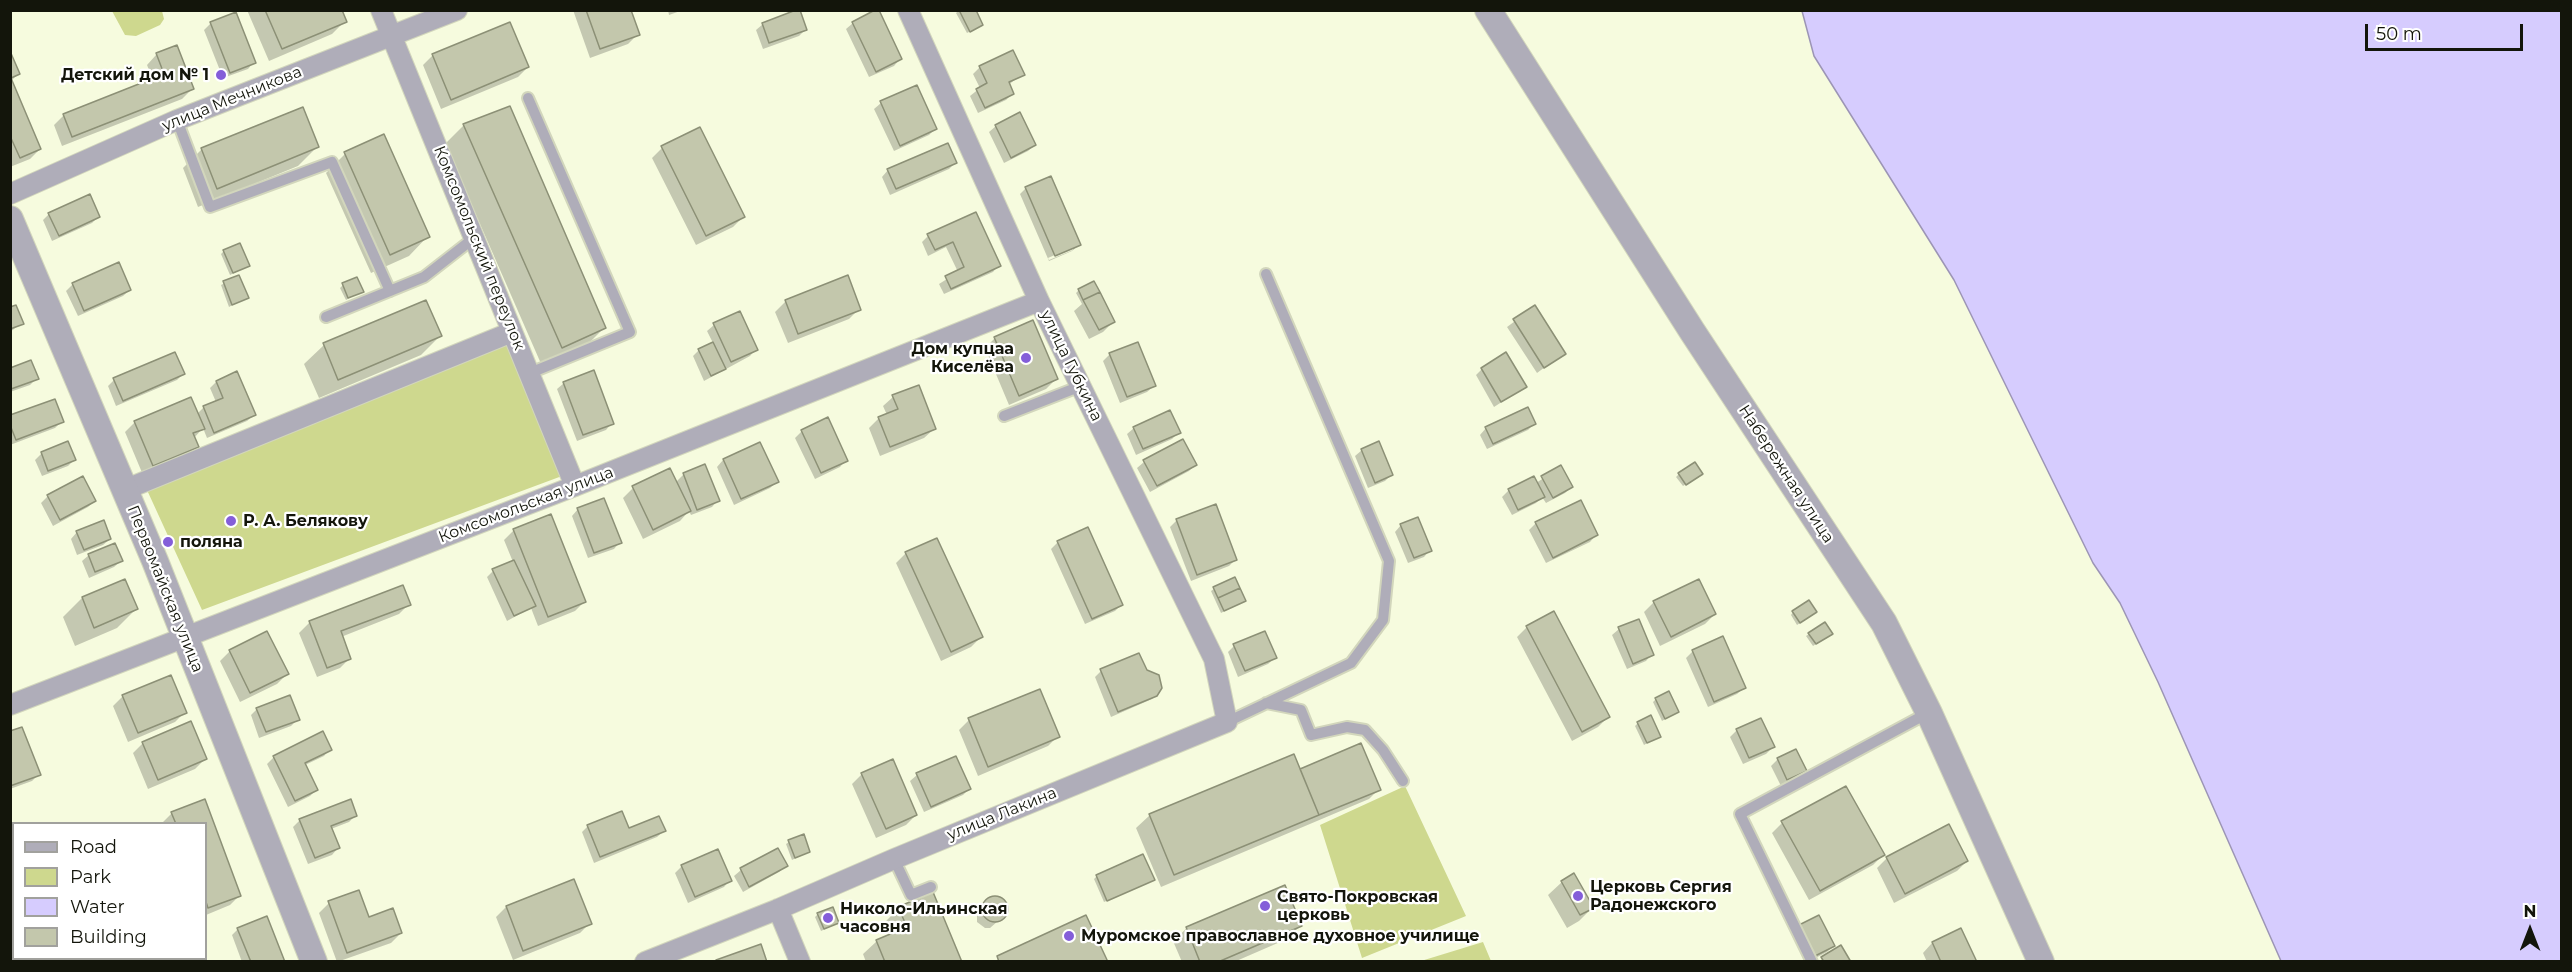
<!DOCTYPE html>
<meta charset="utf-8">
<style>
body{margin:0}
#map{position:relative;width:2572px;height:972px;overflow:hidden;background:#f6fbde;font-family:Montserrat,sans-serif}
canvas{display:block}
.frame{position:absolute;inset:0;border:12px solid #13150b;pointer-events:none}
.legend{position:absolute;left:12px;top:822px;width:195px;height:138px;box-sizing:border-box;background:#fff;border:2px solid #a1a19d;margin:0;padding:8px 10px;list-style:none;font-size:18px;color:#13150b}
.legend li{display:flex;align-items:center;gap:12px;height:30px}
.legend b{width:30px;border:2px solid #a1a19d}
.north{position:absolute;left:2500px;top:900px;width:60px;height:60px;-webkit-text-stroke:4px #fff;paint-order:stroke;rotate:0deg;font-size:16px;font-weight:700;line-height:24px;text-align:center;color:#13150b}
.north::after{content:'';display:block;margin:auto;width:21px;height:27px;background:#13150b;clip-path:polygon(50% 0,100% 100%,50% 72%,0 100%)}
.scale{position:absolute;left:2365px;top:24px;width:158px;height:27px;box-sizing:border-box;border:3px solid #13150b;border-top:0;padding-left:8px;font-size:18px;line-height:21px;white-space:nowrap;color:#13150b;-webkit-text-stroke:4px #fff;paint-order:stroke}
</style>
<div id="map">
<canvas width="2572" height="972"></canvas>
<div class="frame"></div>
<ul class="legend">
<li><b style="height:8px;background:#afadb9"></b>Road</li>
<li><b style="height:16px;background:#ced88e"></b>Park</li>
<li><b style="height:16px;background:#d6ccfe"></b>Water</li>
<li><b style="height:16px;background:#c3c7ac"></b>Building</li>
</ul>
<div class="north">N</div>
<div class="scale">50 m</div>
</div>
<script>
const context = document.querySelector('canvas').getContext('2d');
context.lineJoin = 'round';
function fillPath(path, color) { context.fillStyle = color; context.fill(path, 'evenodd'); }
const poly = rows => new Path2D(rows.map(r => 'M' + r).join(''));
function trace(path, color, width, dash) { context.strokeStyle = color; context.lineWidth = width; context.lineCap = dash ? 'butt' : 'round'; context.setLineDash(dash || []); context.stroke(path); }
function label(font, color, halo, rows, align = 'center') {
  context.font = font + ' Montserrat,sans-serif'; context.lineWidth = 4.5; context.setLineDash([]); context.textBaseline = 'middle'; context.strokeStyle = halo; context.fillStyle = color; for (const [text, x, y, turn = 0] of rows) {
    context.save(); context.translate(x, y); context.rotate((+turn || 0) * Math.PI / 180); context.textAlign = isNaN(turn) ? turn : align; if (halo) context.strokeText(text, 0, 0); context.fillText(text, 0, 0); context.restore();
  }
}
const green = poly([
 [112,11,162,11,164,19,160,25,136,36,125,35],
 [511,342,562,476,202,610,147,490],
 [1405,786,1466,916,1362,958,1320,825],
 [1483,942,1491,961,1421,961]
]);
const water = poly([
 [1802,11,2561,11,2561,961,2281,961,2158,682,2120,603,2093,563,1954,280,1814,56,1802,11]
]);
const shadow = poly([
 [247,10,341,10,345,21,332,34,269,61],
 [573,10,629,10,638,34,628,44,590,58],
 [668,10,683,10,669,15],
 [959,10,974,10,979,27,967,33,956,13],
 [211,23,254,62,248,69,223,78,204,30],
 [853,23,900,59,894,66,869,77,846,29],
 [763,24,805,30,799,36,763,49,756,30],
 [176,47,192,89,182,99,62,146,54,125,64,115,153,80,147,65,156,55],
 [10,55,18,74,11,81,40,149,30,159,10,167],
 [433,55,528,67,518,77,441,109,423,65],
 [980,67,1023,74,1008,85,1013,93,1006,100,978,113,970,96,980,88,973,74],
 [916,87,935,129,929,135,894,151,874,109,881,103],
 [464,125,605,327,586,346,542,366,445,144],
 [996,126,1035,145,1028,151,1004,163,989,132],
 [383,136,428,236,409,256,371,273,326,173,345,154],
 [317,147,298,166,198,207,183,168,202,149],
 [662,148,743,217,733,227,696,245,652,158],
 [955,163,949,169,890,195,882,177,888,170],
 [1026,188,1079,245,1072,251,1049,261,1020,194],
 [1073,247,1073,250,1049,260,1048,258],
 [49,214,98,217,92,223,52,241,43,220],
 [975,214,999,265,993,272,944,294,939,284,958,272,946,247,928,256,922,242,928,236],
 [224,251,248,266,230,275,221,254],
 [238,277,247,297,229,307,221,285],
 [847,277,859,309,849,319,788,343,775,312,785,302],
 [73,284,130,290,123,296,78,316,66,291],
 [343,285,362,291,346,300,340,288],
 [1079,290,1113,322,1103,332,1089,339,1074,311,1082,304,1076,293],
 [426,302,440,336,421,355,319,398,304,364,324,345],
 [1534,307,1564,353,1537,373,1507,327],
 [10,309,22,323,10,332],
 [714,325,756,349,750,356,704,381,693,356,699,350,713,343,707,331],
 [995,338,1056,379,1046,389,1009,405,985,348],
 [1110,354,1154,386,1147,392,1120,403,1103,361],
 [1482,369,1525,387,1494,407,1476,375],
 [10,370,37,378,30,385,10,392],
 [183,374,177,380,116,406,108,386,114,380],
 [216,382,254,415,247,421,207,438,203,428,194,438,197,446,187,456,143,475,125,432,135,422,197,414,203,408,216,402,210,388],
 [564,383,612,423,606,430,577,441,557,389],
 [893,397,934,429,924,438,880,456,869,428,879,418,887,415,883,406],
 [10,417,62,421,55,428,10,445],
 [1534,424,1528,430,1487,449,1480,435,1486,428],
 [1134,428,1179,432,1172,439,1136,455,1127,434],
 [802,431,846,460,840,467,815,479,795,438],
 [1182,441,1195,465,1189,471,1150,492,1137,468,1144,462],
 [759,444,777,482,770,488,734,505,717,467,723,460],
 [1362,450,1391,475,1385,481,1368,488,1355,456],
 [42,453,74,460,68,466,42,476,35,460],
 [1561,467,1572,486,1565,493,1546,503,1542,497,1536,503,1512,515,1502,497,1509,490,1536,483],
 [669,470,676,482,684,474,718,500,712,507,691,515,689,511,680,521,643,539,623,498,633,488],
 [1679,474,1698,476,1683,486,1676,477],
 [82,478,95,501,88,507,53,526,41,503,48,496],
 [1215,506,1235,560,1229,566,1191,581,1170,527,1176,521],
 [578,509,620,542,614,549,588,558,572,516],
 [1536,523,1596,535,1590,542,1546,563,1529,530],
 [1401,525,1430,550,1424,557,1408,563,1395,532],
 [514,530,585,601,575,611,538,626,531,608,507,621,487,577,493,571,513,562,504,540],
 [77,532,110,539,103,545,77,555,71,539],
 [1058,542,1121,605,1115,611,1085,624,1051,549],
 [906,553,981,637,971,647,941,661,896,563],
 [89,555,121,561,114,567,89,578,82,561],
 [124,581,136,609,117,628,75,646,63,617,82,598],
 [402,587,409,604,399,614,341,637,350,658,340,668,317,677,299,633,309,623],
 [1214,589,1244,601,1221,613,1211,591],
 [1654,602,1715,614,1705,624,1660,646,1644,612],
 [1793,612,1812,615,1797,625,1791,615],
 [1527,627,1608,717,1598,727,1572,741,1517,637],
 [1619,629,1652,654,1646,661,1627,669,1612,635],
 [1809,634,1828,636,1813,646,1806,636],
 [1234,646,1275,658,1268,664,1238,677,1228,652],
 [230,651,287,674,277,684,240,702,220,661],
 [1693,651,1744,688,1737,694,1708,707,1686,658],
 [1101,671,1146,672,1159,692,1152,699,1111,717,1095,677],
 [123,696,185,712,175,722,128,742,113,706],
 [1656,699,1677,712,1662,721,1653,702],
 [257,709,298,719,291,726,259,738,251,715],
 [969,720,1058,736,1048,746,978,776,959,730],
 [1638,723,1659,736,1644,745,1635,726],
 [1737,730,1773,747,1766,754,1743,764,1730,737],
 [10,733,39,774,32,781,10,789],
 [143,743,205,759,195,769,148,789,133,753],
 [330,749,324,756,305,765,316,790,310,796,288,807,267,764,274,757],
 [1795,751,1805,770,1799,777,1781,786,1771,766,1777,760],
 [955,758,969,789,963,795,924,812,910,781,917,775],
 [1299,770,1379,789,1369,799,1161,887,1136,828,1150,815],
 [862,774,916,815,906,825,876,838,852,784],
 [204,801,240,895,230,905,206,915,206,824,162,823,172,813],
 [356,815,349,822,331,829,338,848,332,855,308,864,293,827,300,820],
 [1782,823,1883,855,1873,865,1809,900,1772,833],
 [588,826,628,830,664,831,657,837,594,863,582,832],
 [1949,826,1967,861,1957,871,1894,903,1877,868,1887,858],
 [789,842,808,852,792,860,786,844],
 [777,850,786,866,779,872,743,892,734,876,741,870],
 [682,866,730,880,724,887,688,903,675,873],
 [1574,875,1592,908,1579,921,1567,928,1548,895,1562,882],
 [1097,876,1153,879,1104,902,1094,879],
 [993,897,998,897,1006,904,1006,914,990,928,985,928,977,922,977,911],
 [329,903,368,919,401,933,391,943,337,962,319,913],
 [506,907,590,923,580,933,513,960,496,917],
 [899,908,961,962,866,962,863,954,877,941,891,935,886,921],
 [818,914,838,923,821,931,815,917],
 [1818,917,1833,946,1827,952,1808,962],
 [1300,926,1287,939,1234,962,1182,962,1173,941,1187,928],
 [238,929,284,962,242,962,232,935],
 [1960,930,1976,962,1927,962,1923,953,1932,943]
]);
const building = poly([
 [265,10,342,10,347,22,282,49,265,10],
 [586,10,631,10,640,35,600,49,586,10],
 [796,10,800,10,807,30,769,43,762,23,796,10],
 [875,10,879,10,902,59,876,72,852,22,875,10],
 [959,10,976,10,983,25,970,32,959,10],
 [236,12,256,63,230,73,210,22,236,12],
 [510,22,529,67,451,100,432,54,510,22],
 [177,45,194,89,72,137,63,114,164,74,156,53,177,45],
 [1013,50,1025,75,1009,82,1014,94,985,108,976,89,987,83,979,66,1013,50],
 [10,51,20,74,11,78,41,149,20,158,10,136,10,51],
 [917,85,937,129,900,146,880,101,917,85],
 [510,106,606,328,562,348,463,124,510,106],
 [303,107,319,147,217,189,201,148,303,107],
 [1020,112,1036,145,1011,158,995,125,1020,112],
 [700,127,745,217,706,236,661,146,700,127],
 [384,134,430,237,390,255,344,152,384,134],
 [948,143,957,163,896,189,887,169,948,143],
 [1051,176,1081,245,1055,256,1025,187,1051,176],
 [90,194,100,217,59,236,48,213,90,194],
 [976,212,1001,266,951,289,945,276,964,267,953,242,935,250,927,234,976,212],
 [240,243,250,266,233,273,223,250,240,243],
 [119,262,131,290,84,311,72,283,119,262],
 [239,275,249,298,232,305,223,281,239,275],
 [848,275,861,310,798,334,785,300,848,275],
 [357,277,364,292,348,298,342,283,357,277],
 [1094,281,1100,292,1083,300,1078,289,1094,281],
 [1100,292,1115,322,1099,330,1083,300,1100,292],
 [426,300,442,336,338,380,323,343,426,300],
 [16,305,24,324,10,329,10,307,16,305],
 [1535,305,1566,354,1544,368,1513,319,1535,305],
 [740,311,758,350,731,362,713,323,740,311],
 [1033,320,1058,379,1019,396,994,337,1033,320],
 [713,342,726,369,711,376,698,349,713,342],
 [1138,342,1156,386,1127,397,1109,353,1138,342],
 [175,352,185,374,123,401,113,378,175,352],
 [1506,352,1527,387,1501,402,1481,368,1506,352],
 [31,360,39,379,11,389,10,368,31,360],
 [594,370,614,424,583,435,563,382,594,370],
 [237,371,256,415,214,433,203,406,223,398,216,381,237,371],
 [919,385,936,429,890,447,878,417,898,409,892,395,919,385],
 [191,397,205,429,193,433,199,447,153,466,134,421,191,397],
 [55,399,64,422,16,440,10,425,10,415,55,399],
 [1528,407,1536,424,1493,444,1485,427,1528,407],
 [1170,410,1181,433,1143,449,1133,427,1170,410],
 [828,417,848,461,821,473,801,430,828,417],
 [1183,439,1197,465,1157,486,1143,460,1183,439],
 [68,441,76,460,48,471,41,452,68,441],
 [1379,441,1393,475,1375,483,1361,449,1379,441],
 [760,442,779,482,741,499,723,459,760,442],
 [1695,462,1703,474,1686,485,1678,473,1695,462],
 [705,464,720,501,697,510,683,473,705,464],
 [1561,465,1573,487,1553,498,1541,476,1561,465],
 [670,468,691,511,653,530,632,486,670,468],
 [83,476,96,501,60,520,47,495,83,476],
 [1534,476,1545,497,1518,510,1508,489,1534,476],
 [604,498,622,543,594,553,577,508,604,498],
 [1581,500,1598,535,1553,558,1535,522,1581,500],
 [1216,504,1237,560,1197,575,1176,519,1216,504],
 [551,514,586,602,548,617,513,529,551,514],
 [1418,517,1432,551,1414,558,1400,524,1418,517],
 [104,520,111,539,84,550,76,531,104,520],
 [1088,527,1123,605,1092,619,1057,541,1088,527],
 [937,538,983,637,951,652,905,552,937,538],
 [115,543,123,561,95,572,88,554,115,543],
 [514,560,536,606,514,616,492,569,514,560],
 [1235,577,1240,588,1218,598,1213,587,1235,577],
 [125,579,138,609,94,628,82,597,125,579],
 [1699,579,1716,614,1671,637,1653,601,1699,579],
 [403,585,411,605,341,631,351,659,327,668,309,621,403,585],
 [1240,588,1246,601,1224,611,1218,598,1240,588],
 [1809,600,1817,612,1800,623,1792,611,1809,600],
 [1554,611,1610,717,1582,732,1526,626,1554,611],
 [1639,619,1654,655,1633,664,1618,627,1639,619],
 [1825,622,1833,634,1816,644,1808,633,1825,622],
 [267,631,289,674,250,693,229,650,267,631],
 [1265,631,1277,658,1245,671,1233,644,1265,631],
 [1723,636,1746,688,1714,702,1692,650,1723,636],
 [1139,653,1147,670,1159,675,1162,688,1157,696,1118,712,1100,669,1139,653],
 [171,675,187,713,138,733,122,695,171,675],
 [1040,689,1060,737,988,767,968,718,1040,689],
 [1669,691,1679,712,1665,719,1655,698,1669,691],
 [290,695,300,720,266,732,256,708,290,695],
 [1651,715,1661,737,1647,743,1637,722,1651,715],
 [1761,718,1775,747,1749,758,1736,729,1761,718],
 [191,721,207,759,158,780,142,742,191,721],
 [22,727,41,775,10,786,10,731,22,727],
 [323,731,332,750,305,763,318,790,295,801,273,756,323,731],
 [1361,743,1381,790,1319,815,1300,769,1361,743],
 [1796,749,1807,771,1787,780,1777,758,1796,749],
 [1294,754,1319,815,1174,875,1149,814,1294,754],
 [956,756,971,789,931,807,916,773,956,756],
 [893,759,917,815,886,829,861,773,893,759],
 [1846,786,1885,855,1820,891,1781,821,1846,786],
 [205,799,241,896,208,908,206,902,206,824,176,824,171,812,205,799],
 [351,799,357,816,331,826,340,848,315,858,299,819,351,799],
 [622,811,629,828,659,816,666,831,600,857,587,825,622,811],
 [1949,824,1968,861,1905,894,1886,857,1949,824],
 [804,834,810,852,795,858,788,840,804,834],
 [778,848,788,866,749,887,740,868,778,848],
 [718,849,732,881,695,897,681,865,718,849],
 [1143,854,1155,880,1107,901,1096,875,1143,854],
 [1574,873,1594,908,1580,915,1561,881,1574,873],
 [574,879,592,924,523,951,506,906,574,879],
 [1285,885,1302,926,1218,962,1200,962,1186,927,1285,885],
 [359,890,369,917,393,908,402,933,347,953,328,901,359,890],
 [933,892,962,962,885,962,876,940,907,927,898,907,933,892],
 '982 909a13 13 0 1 1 26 0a13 13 0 1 1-26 0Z',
 [833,907,839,923,824,929,817,913,833,907],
 [1086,915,1108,962,999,962,997,956,1086,915],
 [1819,915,1835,946,1815,956,1799,925,1819,915],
 [267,916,285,962,251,962,237,928,267,916],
 [1961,928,1977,962,1941,962,1932,942,1961,928],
 [761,944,767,962,717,962,716,960,761,944],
 [1841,945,1851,962,1824,962,1821,957,1841,945]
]);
const service = poly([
 [528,98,630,332,530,373],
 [177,120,210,207,332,162,390,291],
 [326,317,424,277,474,238],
 [1004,416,1081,386],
 [1266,703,1301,710,1311,735,1347,727,1365,730,1383,750,1403,781],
 [1227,722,1351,663,1383,620,1389,561,1266,274],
 [894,859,911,895,931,887],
 [1812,962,1740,814,1928,713]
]);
const minor = poly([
 [381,10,575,486],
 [10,194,177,120,457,10],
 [124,490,512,332],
 [10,705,575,486,1039,301],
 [778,909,800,962],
 [645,962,776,910,894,859,1227,722,1214,659,1039,301,908,10]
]);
const tertiary = poly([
 [1488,10,1692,331,1884,623,1929,713,2041,962],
 [10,219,155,561,314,962]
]);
const markers = [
 [221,75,6,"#845ed9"],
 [1026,358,6,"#845ed9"],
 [231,521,6,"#845ed9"],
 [168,542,6,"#845ed9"],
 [1578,896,6,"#845ed9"],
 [1265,906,6,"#845ed9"],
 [828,918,6,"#845ed9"],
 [1069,936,6,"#845ed9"]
];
const poiNames = [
 ["Детский дом № 1",209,75,"right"],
 ["Дом купцаа",1014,349,"right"],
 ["Киселёва",1014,367,"right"],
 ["Р. А. Белякову",243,521],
 ["поляна",180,542],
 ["Церковь Сергия",1590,887],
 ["Радонежского",1590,905],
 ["Свято-Покровская",1277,897],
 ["церковь",1277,915],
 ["Николо-Ильинская",840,909],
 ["часовня",840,927],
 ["Муромское православное духовное училище",1081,936]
];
const streetNames = [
 ["улица Мечникова",232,99,-22],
 ["Комсомольский переулок",479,248,68],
 ["улица Губкина",1071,366,64],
 ["Набережная улица",1786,474,57],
 ["Комсомольская улица",526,505,-21],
 ["Первомайская улица",165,589,68],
 ["улица Лакина",1002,814,-22]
];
fillPath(green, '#ced88e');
fillPath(water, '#d6ccfe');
trace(water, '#9c95b5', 1.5);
fillPath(shadow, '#0003');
fillPath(building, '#c3c7ac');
trace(building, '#8c9076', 1.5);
trace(service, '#d2d6bc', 14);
trace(minor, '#d2d6bc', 22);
trace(tertiary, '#d2d6bc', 28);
trace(service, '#afadb9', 10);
trace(minor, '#afadb9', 20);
trace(tertiary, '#afadb9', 26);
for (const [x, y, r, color] of markers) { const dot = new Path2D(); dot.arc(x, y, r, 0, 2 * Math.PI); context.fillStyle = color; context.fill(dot); trace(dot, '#fff', 2); }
label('bold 16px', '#13150b', '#fff', poiNames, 'left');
label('16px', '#13150b', '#fff', streetNames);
</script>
